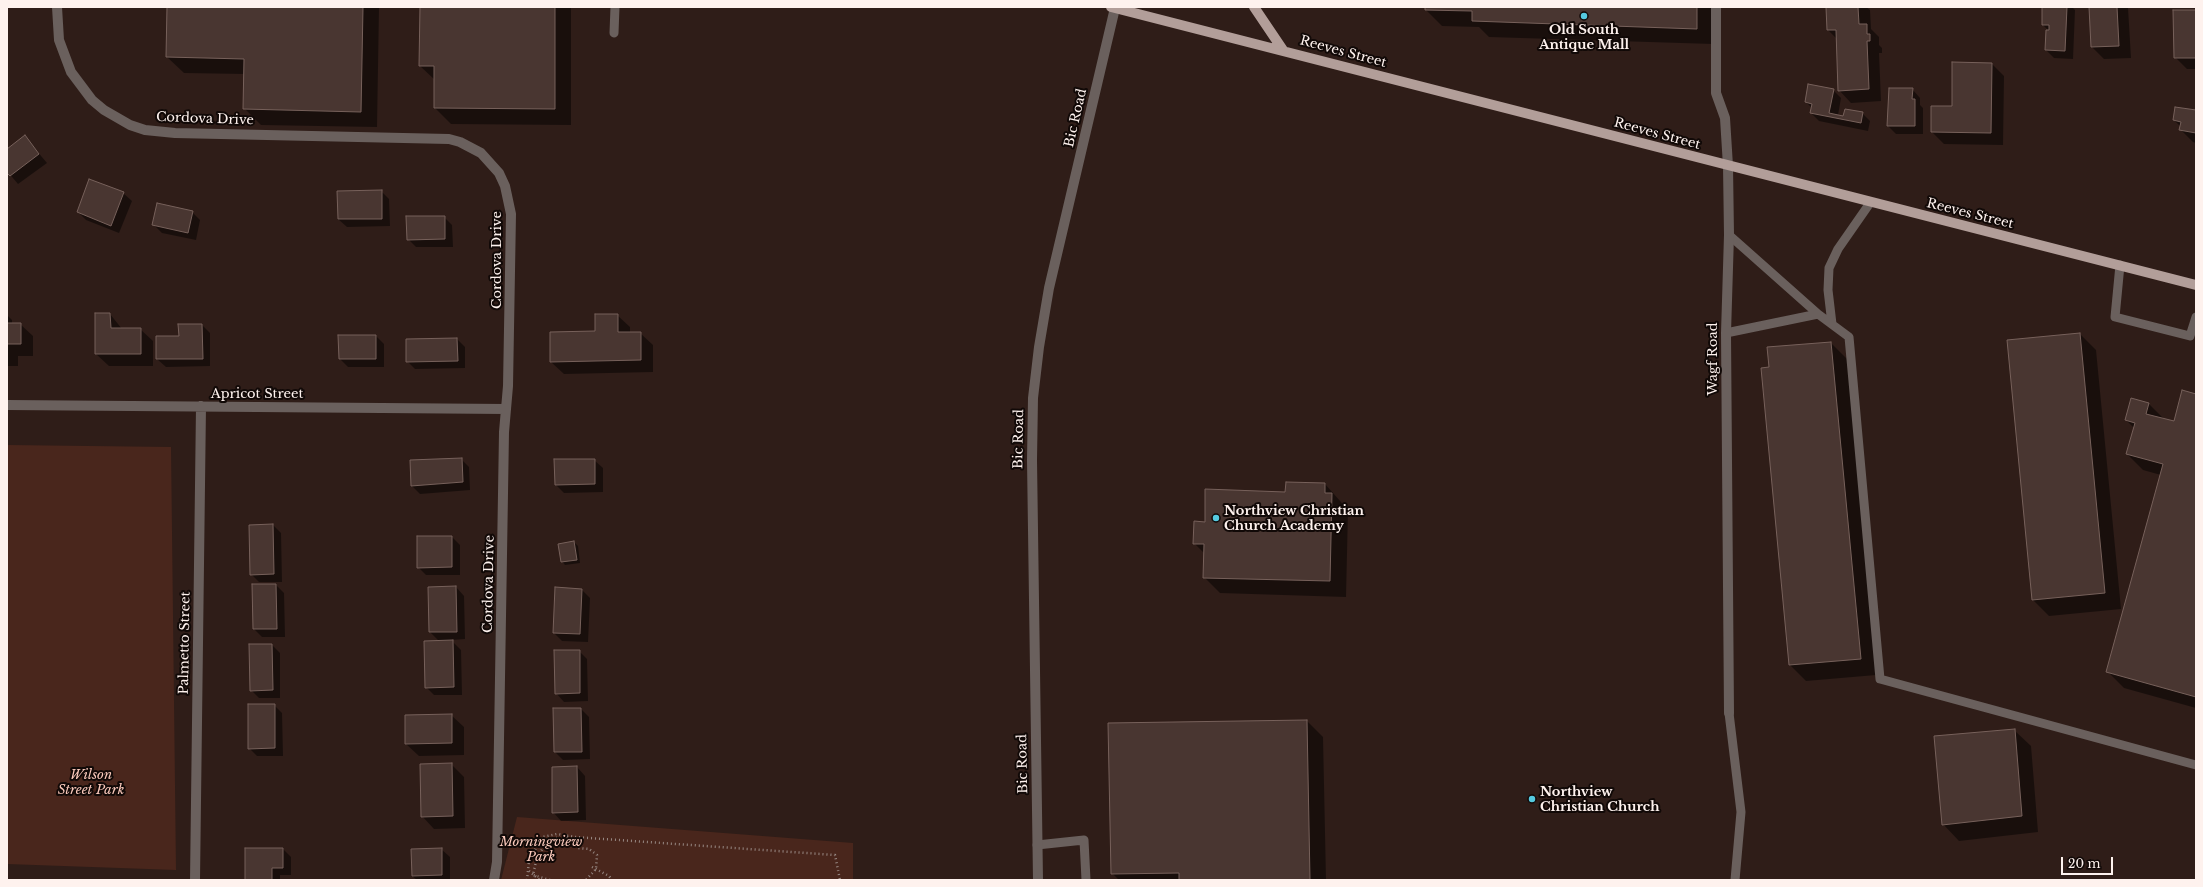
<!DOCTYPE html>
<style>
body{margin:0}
#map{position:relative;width:2203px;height:887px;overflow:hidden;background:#2f1d18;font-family:"Libre Baskerville",serif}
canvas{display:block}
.frame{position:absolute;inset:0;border:8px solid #fef2ee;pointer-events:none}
.scale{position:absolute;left:2061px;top:857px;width:52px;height:18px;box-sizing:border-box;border:2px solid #fef2ee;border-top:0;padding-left:5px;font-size:12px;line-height:14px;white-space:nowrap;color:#fef2ee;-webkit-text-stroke:3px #110907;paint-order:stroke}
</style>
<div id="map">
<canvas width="2203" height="887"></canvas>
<div class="frame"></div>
<div class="scale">20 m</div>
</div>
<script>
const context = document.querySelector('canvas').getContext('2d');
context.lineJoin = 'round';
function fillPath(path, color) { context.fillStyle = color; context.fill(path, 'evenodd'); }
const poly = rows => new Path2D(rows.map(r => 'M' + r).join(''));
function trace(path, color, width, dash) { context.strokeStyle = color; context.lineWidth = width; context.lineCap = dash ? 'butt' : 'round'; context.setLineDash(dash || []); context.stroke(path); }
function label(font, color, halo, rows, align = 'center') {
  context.font = font + ' "Libre Baskerville",serif'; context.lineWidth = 4; context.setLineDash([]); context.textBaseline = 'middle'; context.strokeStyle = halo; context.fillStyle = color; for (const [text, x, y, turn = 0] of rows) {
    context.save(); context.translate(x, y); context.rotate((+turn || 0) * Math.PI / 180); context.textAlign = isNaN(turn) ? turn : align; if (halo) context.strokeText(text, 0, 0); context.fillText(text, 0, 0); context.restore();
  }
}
const green = poly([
 [7,445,171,447,176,870,7,864],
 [517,817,853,843,853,880,501,880]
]);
const shadow = poly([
 [168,7,379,7,377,127,261,125,245,109,245,74,184,73,167,57],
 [421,7,571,7,571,125,451,124,435,108,435,80,420,66],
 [1426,7,1713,7,1713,44,1489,37,1479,27,1442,26,1426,10],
 [1827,7,1866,7,1870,10,1871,29,1879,37,1879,45,1882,48,1882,53,1879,53,1881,101,1851,103,1839,90,1837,39,1828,30],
 [2043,7,2072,7,2075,10,2073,59,2054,58,2046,50,2049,31,2043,25],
 [2090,7,2128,8,2131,58,2104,59,2092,47],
 [2196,11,2196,69,2187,69,2175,57],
 [1992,64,2004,76,2003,145,1944,144,1932,132],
 [1912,89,1920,98,1920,105,1923,108,1923,134,1896,134,1888,126],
 [1833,90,1841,98,1838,115,1844,117,1862,113,1870,121,1868,131,1819,121,1811,113,1812,108,1806,102],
 [2196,111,2196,143,2193,142,2181,130,2181,127,2174,120],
 [25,137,47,163,18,184,7,171,7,150],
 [381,191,389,199,390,226,347,227,338,219,338,192],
 [123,193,132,201,119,233,86,220,78,212],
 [192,212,200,220,196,240,162,233,153,224],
 [444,217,452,225,453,247,416,247,408,239],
 [110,314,122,329,140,329,153,341,153,366,109,366,96,354],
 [7,315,12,320,12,324,20,324,33,336,33,356,18,356,18,366,7,366],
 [617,315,630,327,630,333,640,333,653,345,653,372,564,374,551,362,596,332],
 [202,325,210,333,210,366,166,367,157,359,157,337,180,337],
 [2080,334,2096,350,2121,609,2049,616,2033,600],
 [339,336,376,336,384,344,384,367,348,367,340,359],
 [457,339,465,347,465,368,415,369,407,361],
 [1831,343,1847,359,1876,675,1806,681,1790,665],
 [2196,395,2196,708,2124,688,2107,671,2161,475,2143,470,2127,454,2134,428,2126,420,2132,399,2149,404,2165,420,2174,422],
 [461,459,469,467,470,490,420,494,412,486],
 [594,460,603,468,603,492,564,493,556,485],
 [1325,484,1348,510,1346,597,1220,593,1204,577,1205,554,1194,543,1206,523],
 [273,525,281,533,282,582,259,582,251,574],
 [452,537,460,545,460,575,426,575,418,567],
 [574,542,578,546,580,563,565,565,562,561],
 [276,585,284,593,285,637,262,637,254,629],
 [456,587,464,596,465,639,451,640,461,650,462,695,434,695,426,687,440,642,430,632],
 [582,590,590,598,588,642,562,641,554,633],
 [272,645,280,653,280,698,259,698,251,690],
 [579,651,587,659,588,701,564,702,556,693],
 [274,705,282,713,283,756,257,756,249,748],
 [581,709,589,717,590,759,563,760,555,752],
 [451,715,464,727,464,755,419,756,406,744],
 [1307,721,1323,737,1326,880,1119,880,1112,873],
 [2014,730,2031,746,2038,832,1959,841,1943,824],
 [451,764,464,777,465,828,434,829,422,816],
 [577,767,585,776,586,820,561,821,553,812],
 [283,849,291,857,291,875,280,875,280,880,246,880],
 [441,849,450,857,450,880,417,880,412,876]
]);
const building = poly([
 [167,7,363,7,361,112,243,109,244,59,166,57,167,7],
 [420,7,555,7,555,109,434,108,434,66,419,66,420,7],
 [1425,7,1697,7,1697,29,1472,21,1472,11,1425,10,1425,7],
 [1826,7,1858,7,1859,24,1867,24,1867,34,1870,34,1870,41,1867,41,1869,89,1838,91,1836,30,1827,30,1826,7],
 [2042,7,2067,7,2065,51,2045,50,2046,30,2049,30,2049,25,2042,25,2042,7],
 [2089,7,2117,7,2119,46,2091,47,2089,7],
 [2173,10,2196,10,2196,58,2174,58,2173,10],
 [1952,62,1992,63,1991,133,1931,132,1931,106,1952,106,1952,62],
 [1808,84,1834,89,1829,113,1843,116,1845,109,1863,112,1861,123,1810,113,1812,104,1805,102,1808,84],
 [1889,88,1913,88,1912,99,1915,99,1915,126,1887,126,1889,88],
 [2175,107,2196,110,2196,133,2179,130,2181,122,2173,120,2175,107],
 [25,135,39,154,10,176,7,173,7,149,25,135],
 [89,179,124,192,111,226,77,212,89,179],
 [382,190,382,219,338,219,337,191,382,190],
 [157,203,193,211,188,233,152,225,157,203],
 [406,216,445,216,445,239,407,240,406,216],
 [95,313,110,313,111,328,141,328,141,354,95,354,95,313],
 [595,314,618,314,618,332,641,332,641,360,550,362,550,332,595,331,595,314],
 [7,323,21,323,21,344,7,344,7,323],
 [178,324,202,324,203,359,156,359,156,336,179,336,178,324],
 [2080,333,2105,593,2032,600,2007,340,2080,333],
 [338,335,376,335,376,359,339,359,338,335],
 [457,338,458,361,406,362,406,339,457,338],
 [1831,342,1861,659,1789,665,1761,368,1769,367,1767,347,1831,342],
 [2182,390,2196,394,2196,697,2106,672,2163,464,2126,454,2135,423,2125,420,2131,398,2149,403,2146,414,2174,421,2182,390],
 [462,458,463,482,411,486,410,460,462,458],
 [554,459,595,459,595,484,555,485,554,459],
 [1286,482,1325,483,1325,493,1332,493,1330,581,1203,578,1204,544,1193,544,1194,521,1205,522,1205,489,1285,492,1286,482],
 [273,524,274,574,250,575,249,525,273,524],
 [417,536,452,536,452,567,417,568,417,536],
 [574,541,577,560,561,562,558,544,574,541],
 [252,584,276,584,277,629,253,629,252,584],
 [456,586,457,632,429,632,428,587,456,586],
 [555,587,582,589,580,634,553,633,555,587],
 [453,640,454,687,425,688,424,641,453,640],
 [249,644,272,644,273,690,250,691,249,644],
 [554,650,580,650,580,693,555,694,554,650],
 [248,704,275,704,275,748,248,749,248,704],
 [553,708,581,708,582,752,554,752,553,708],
 [452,714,452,743,405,744,405,715,452,714],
 [1307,720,1310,880,1179,880,1179,873,1111,874,1108,723,1307,720],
 [2015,729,2022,816,1942,825,1934,736,2015,729],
 [452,763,453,816,421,817,420,764,452,763],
 [577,766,578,812,552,813,552,767,577,766],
 [245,848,283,848,283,868,272,868,272,880,245,880,245,848],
 [442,848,442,875,412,876,411,849,442,848]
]);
const path = poly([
 [567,837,578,848,589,849,597,855,596,869,586,880],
 [592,867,609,876,612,880],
 [529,871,540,880],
 [527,880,529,861,542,837,557,834,575,837,835,855,840,880],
 [550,880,533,875,537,857,545,845,560,836]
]);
const service = poly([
 [614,33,615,7],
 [1729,235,1818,314,1849,337,1880,679,2196,765],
 [2120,265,2115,317,2190,336,2196,317],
 [1832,324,1828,290,1829,268,1838,249,1870,203],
 [1726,333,1818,314],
 [1729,713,1741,812,1735,880],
 [1037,845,1084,840,1086,880]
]);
const minor = poly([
 [57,7,59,40,71,72,92,100,104,110,130,125,145,130,175,133,449,139,460,142,481,153,499,173,505,186,511,214,508,386,504,432,497,862,494,880],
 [1716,7,1716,93,1725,118,1728,166,1729,235,1726,333,1729,713],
 [7,405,506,409],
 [195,880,201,406],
 [1038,880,1032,460,1033,398,1039,347,1049,288,1115,8]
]);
const primary = poly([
 [1111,7,2196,285],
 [1254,7,1283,50]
]);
const markers = [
 [1584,16,4,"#55cae0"],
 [1216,518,4,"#55cae0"],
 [1532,799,4,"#55cae0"]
];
const poiNames = [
 ["Old South",1584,30,"center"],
 ["Antique Mall",1584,45,"center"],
 ["Northview Christian",1224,511],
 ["Church Academy",1224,526],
 ["Northview",1540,792],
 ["Christian Church",1540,807]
];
const streetNames = [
 ["Reeves Street",1343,52,15],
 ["Bic Road",1076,118,-77],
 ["Cordova Drive",205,119,2],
 ["Reeves Street",1657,134,15],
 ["Reeves Street",1970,214,14],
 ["Cordova Drive",497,260,-90],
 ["Wagf Road",1713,359,-90],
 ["Apricot Street",257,394],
 ["Bic Road",1019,439,-89],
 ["Cordova Drive",489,584,-89],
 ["Palmetto Street",185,643,-89],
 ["Bic Road",1023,764,-91]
];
const parkNames = [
 ["Wilson",91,775],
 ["Street Park",91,790],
 ["Morningview",541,842],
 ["Park",541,857]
];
fillPath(green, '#49261c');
fillPath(shadow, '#0007');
fillPath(building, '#493631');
trace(building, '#77615b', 1);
trace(path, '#988984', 2.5, [1, 3]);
trace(service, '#6a605d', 9);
trace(minor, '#6a605d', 10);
trace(primary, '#b29e99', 10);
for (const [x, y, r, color] of markers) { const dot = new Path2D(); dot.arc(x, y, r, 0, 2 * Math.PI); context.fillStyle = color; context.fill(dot); trace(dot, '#110907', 1.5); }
label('bold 13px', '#fef2ee', '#110907', poiNames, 'left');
label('13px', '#fef2ee', '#110907', streetNames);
label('italic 13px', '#fbcabc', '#110907', parkNames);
</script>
